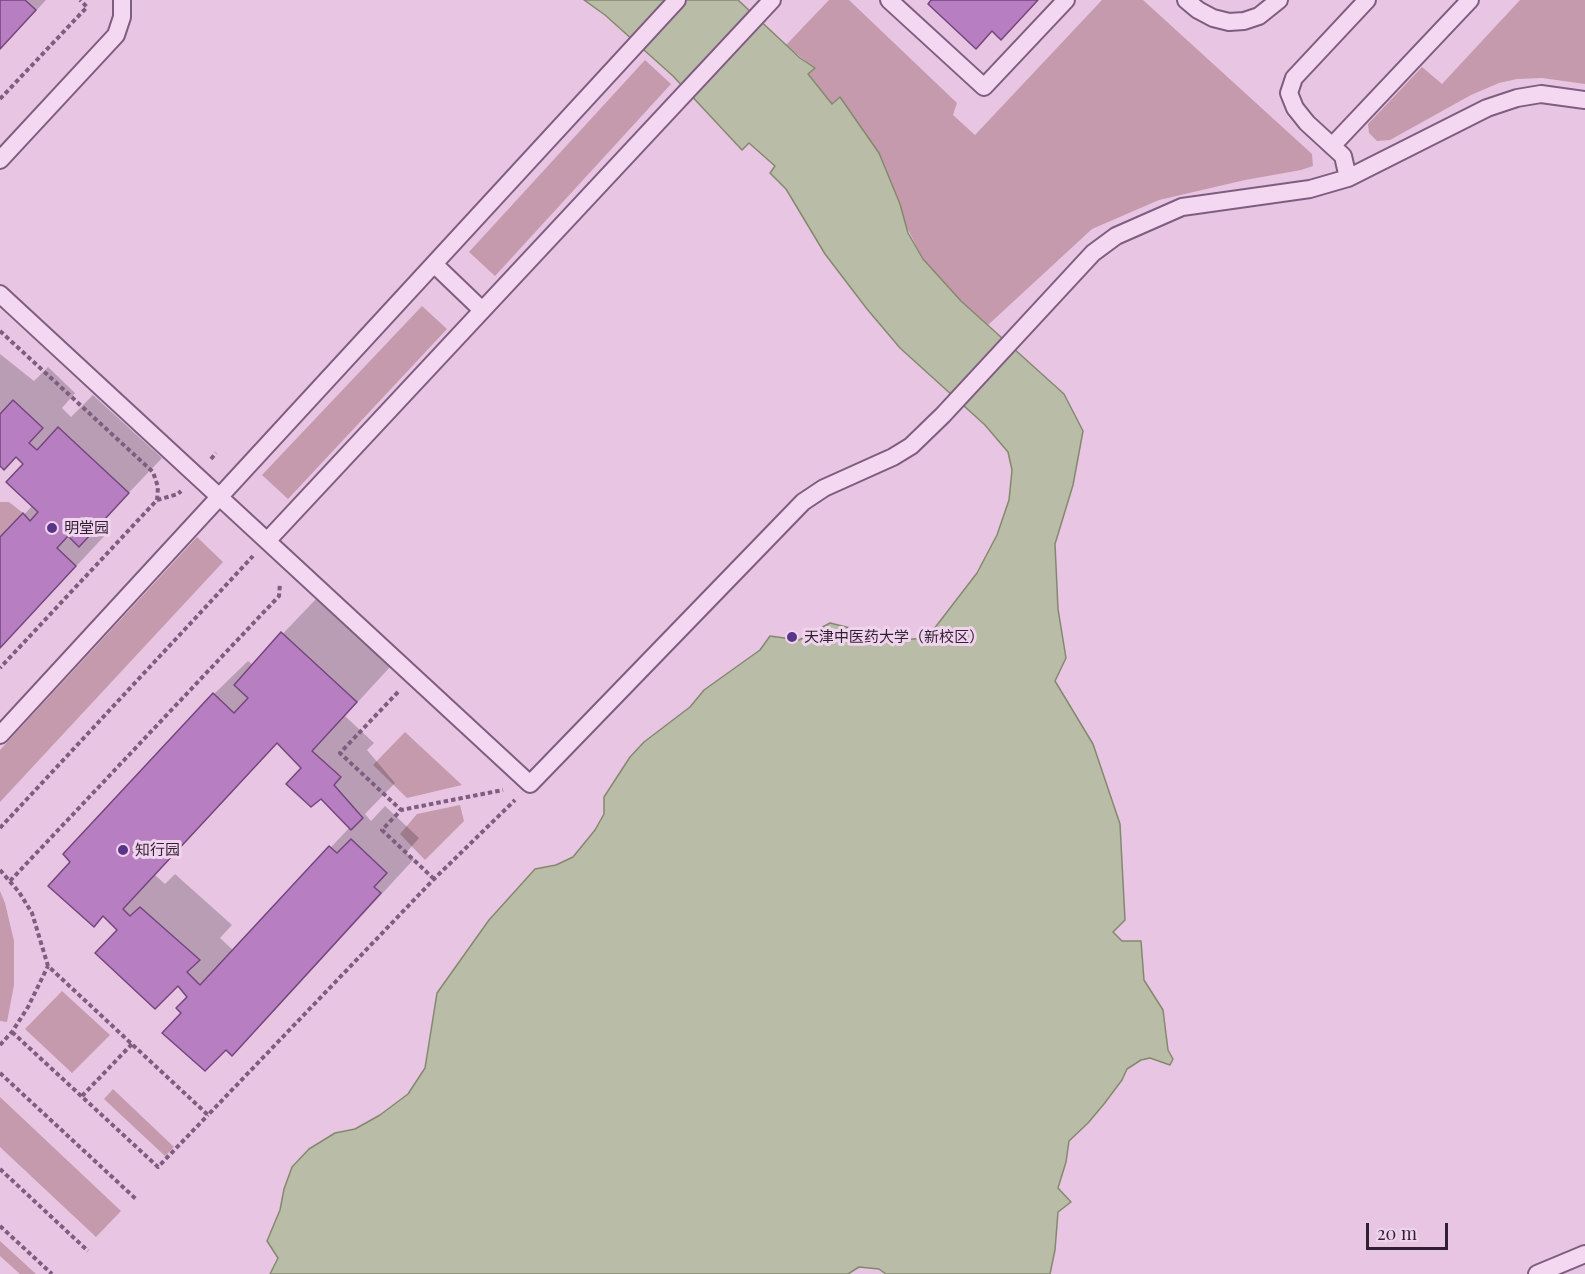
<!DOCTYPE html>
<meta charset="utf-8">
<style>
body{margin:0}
#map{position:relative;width:1585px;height:1274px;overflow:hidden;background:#e8c5e3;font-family:"Playfair Display",serif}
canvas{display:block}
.scale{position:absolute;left:1366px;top:1223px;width:82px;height:27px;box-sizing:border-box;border:3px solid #311f32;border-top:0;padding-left:8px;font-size:18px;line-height:21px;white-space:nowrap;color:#311f32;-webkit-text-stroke:4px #f0d3ec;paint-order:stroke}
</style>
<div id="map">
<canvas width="1585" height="1274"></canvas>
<div class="scale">20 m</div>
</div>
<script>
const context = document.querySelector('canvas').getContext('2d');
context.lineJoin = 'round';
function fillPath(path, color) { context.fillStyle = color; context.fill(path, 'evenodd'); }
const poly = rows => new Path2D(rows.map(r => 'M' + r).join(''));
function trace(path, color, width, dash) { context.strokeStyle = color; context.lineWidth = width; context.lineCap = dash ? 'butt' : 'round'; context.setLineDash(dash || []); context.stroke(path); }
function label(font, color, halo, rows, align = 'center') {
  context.font = font + ' "Playfair Display","Noto Sans SC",serif'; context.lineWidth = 6; context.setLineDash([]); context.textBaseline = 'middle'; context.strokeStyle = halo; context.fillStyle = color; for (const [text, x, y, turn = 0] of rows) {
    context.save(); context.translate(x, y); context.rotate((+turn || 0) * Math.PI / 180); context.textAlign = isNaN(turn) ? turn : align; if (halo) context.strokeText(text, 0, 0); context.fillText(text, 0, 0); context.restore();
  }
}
const green = poly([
 [829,0,849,0,957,103,953,115,975,135,1102,0,1143,0,1312,154,1313,166,1301,170,1245,180,1159,200,1092,229,988,325,945,286,923,259,840,97,832,104,808,73,814,68,786,45],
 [1520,0,1585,0,1585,84,1542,78,1517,79,1499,83,1471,95,1390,140,1377,141,1369,133,1368,124,1422,67,1442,84],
 [645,60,671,84,495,276,469,252],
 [422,306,447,329,288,499,262,475],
 [0,502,9,502,23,513,0,537],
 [197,537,223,562,0,802,0,750],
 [405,732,462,785,407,798,373,765],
 [460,805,464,821,425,860,400,834,417,814],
 [0,891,5,903,14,941,14,985,7,1022,0,1021],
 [62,991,110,1035,72,1073,25,1029],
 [113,1089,174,1147,165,1156,104,1099],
 [0,1097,121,1211,96,1237,0,1147],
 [0,1241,36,1274,20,1274,0,1256]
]);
const water = poly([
 [584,0,738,0,800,58,815,68,808,74,832,104,840,97,879,153,900,204,908,233,923,259,961,301,1064,394,1083,431,1073,485,1055,544,1058,609,1066,658,1055,681,1093,744,1120,824,1125,920,1113,932,1122,941,1141,941,1144,980,1163,1010,1168,1050,1173,1059,1170,1065,1150,1058,1141,1060,1127,1069,1122,1080,1104,1104,1088,1123,1069,1141,1066,1162,1058,1188,1071,1202,1058,1212,1055,1250,1050,1274,886,1274,879,1269,859,1267,848,1274,270,1274,278,1258,267,1241,280,1210,284,1189,292,1167,309,1149,335,1133,355,1129,380,1115,408,1094,425,1068,437,993,489,920,535,869,556,865,573,857,595,830,604,814,604,797,630,757,644,742,690,707,704,690,760,650,770,636,799,640,830,623,899,640,927,638,977,573,997,535,1009,500,1012,470,1008,452,985,425,900,348,867,309,825,254,786,189,770,173,775,166,749,143,742,150,673,76,605,15,584,0]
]);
const shadow = poly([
 [0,0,46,0,0,50],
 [0,354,34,381,48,367,75,393,62,408,71,417,93,395,162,458,100,523,109,531,0,648,0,540,33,505,25,464,16,455,0,464],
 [316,599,390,667,345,716,374,743,367,750,395,783,365,814,371,821,385,806,419,838,406,853,414,859,265,1021,232,1054,183,1012,189,997,119,930,72,862,65,854,214,694,248,661,253,665],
 [278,742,303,768,350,827,234,951,220,938,232,925,175,874,165,884,155,875]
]);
const building = poly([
 [0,0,25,0,36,10,0,49,0,0],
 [931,0,1038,0,1001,40,992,31,976,49,928,4,931,0],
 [13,400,43,428,29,443,37,450,58,427,129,493,79,547,68,536,57,548,76,566,0,648,0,537,23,513,30,521,38,512,6,482,23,464,16,457,4,470,0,466,0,414,13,400],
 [281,632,357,702,312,751,341,777,334,785,363,818,351,830,321,799,311,807,286,784,301,768,277,743,123,909,130,916,140,907,200,960,187,972,200,985,329,846,337,853,351,839,387,873,374,887,381,893,232,1056,226,1050,205,1071,162,1033,181,1013,176,1008,187,997,178,986,155,1009,95,953,117,930,103,916,94,927,48,886,70,862,63,854,213,693,234,713,248,698,234,685,281,632]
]);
const path = poly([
 [0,99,87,7,80,0],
 [0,331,153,472,158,487,157,500,0,668],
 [211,459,216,453],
 [157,500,178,494,181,491],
 [398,692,340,753,401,810],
 [0,828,253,556],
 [0,870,19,892,32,913,48,966,208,1115,434,879,515,800],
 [434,879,382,830,401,810,503,790],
 [10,881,279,596,280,583],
 [12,1032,158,1167,208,1115],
 [0,1045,12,1032,28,1007,48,966],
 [0,1073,137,1200],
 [82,1096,132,1044],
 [0,1169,88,1251],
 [0,1226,52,1274]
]);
const service = poly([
 [889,0,984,87,1066,0],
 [1186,0,1198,10,1213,18,1229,22,1244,21,1259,16,1279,0],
 [1332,146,1470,0],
 [0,160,116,35,122,17,122,0],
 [1348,178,1343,156,1307,123,1295,108,1289,93,1294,78,1367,0],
 [434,264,482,310],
 [0,294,530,784,803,502,824,488,893,457,911,446,943,415,1093,253,1116,236,1182,207,1310,189,1348,178,1487,108,1517,98,1541,94,1585,100],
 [267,541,772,0],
 [0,735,677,0],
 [1537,1274,1585,1254]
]);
const markers = [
 [52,528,6,"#583588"],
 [792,637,6,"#583588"],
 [123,850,6,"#583588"]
];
const poiNames = [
 ["明堂园",64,528],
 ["天津中医药大学（新校区）",804,637],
 ["知行园",135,850]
];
fillPath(green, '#c59aad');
fillPath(water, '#b9bca6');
trace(water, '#84896e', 1.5);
fillPath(shadow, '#0003');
fillPath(building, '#b77fc1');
trace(building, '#73467d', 1.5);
trace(service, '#7f5d80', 20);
trace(path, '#7f5d80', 4, [4.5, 3]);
trace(service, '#f4d7f0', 16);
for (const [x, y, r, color] of markers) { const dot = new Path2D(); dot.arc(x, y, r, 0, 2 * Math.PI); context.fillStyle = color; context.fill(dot); trace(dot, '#f0d3ec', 2); }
label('15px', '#311f32', '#f0d3ec', poiNames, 'left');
</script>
